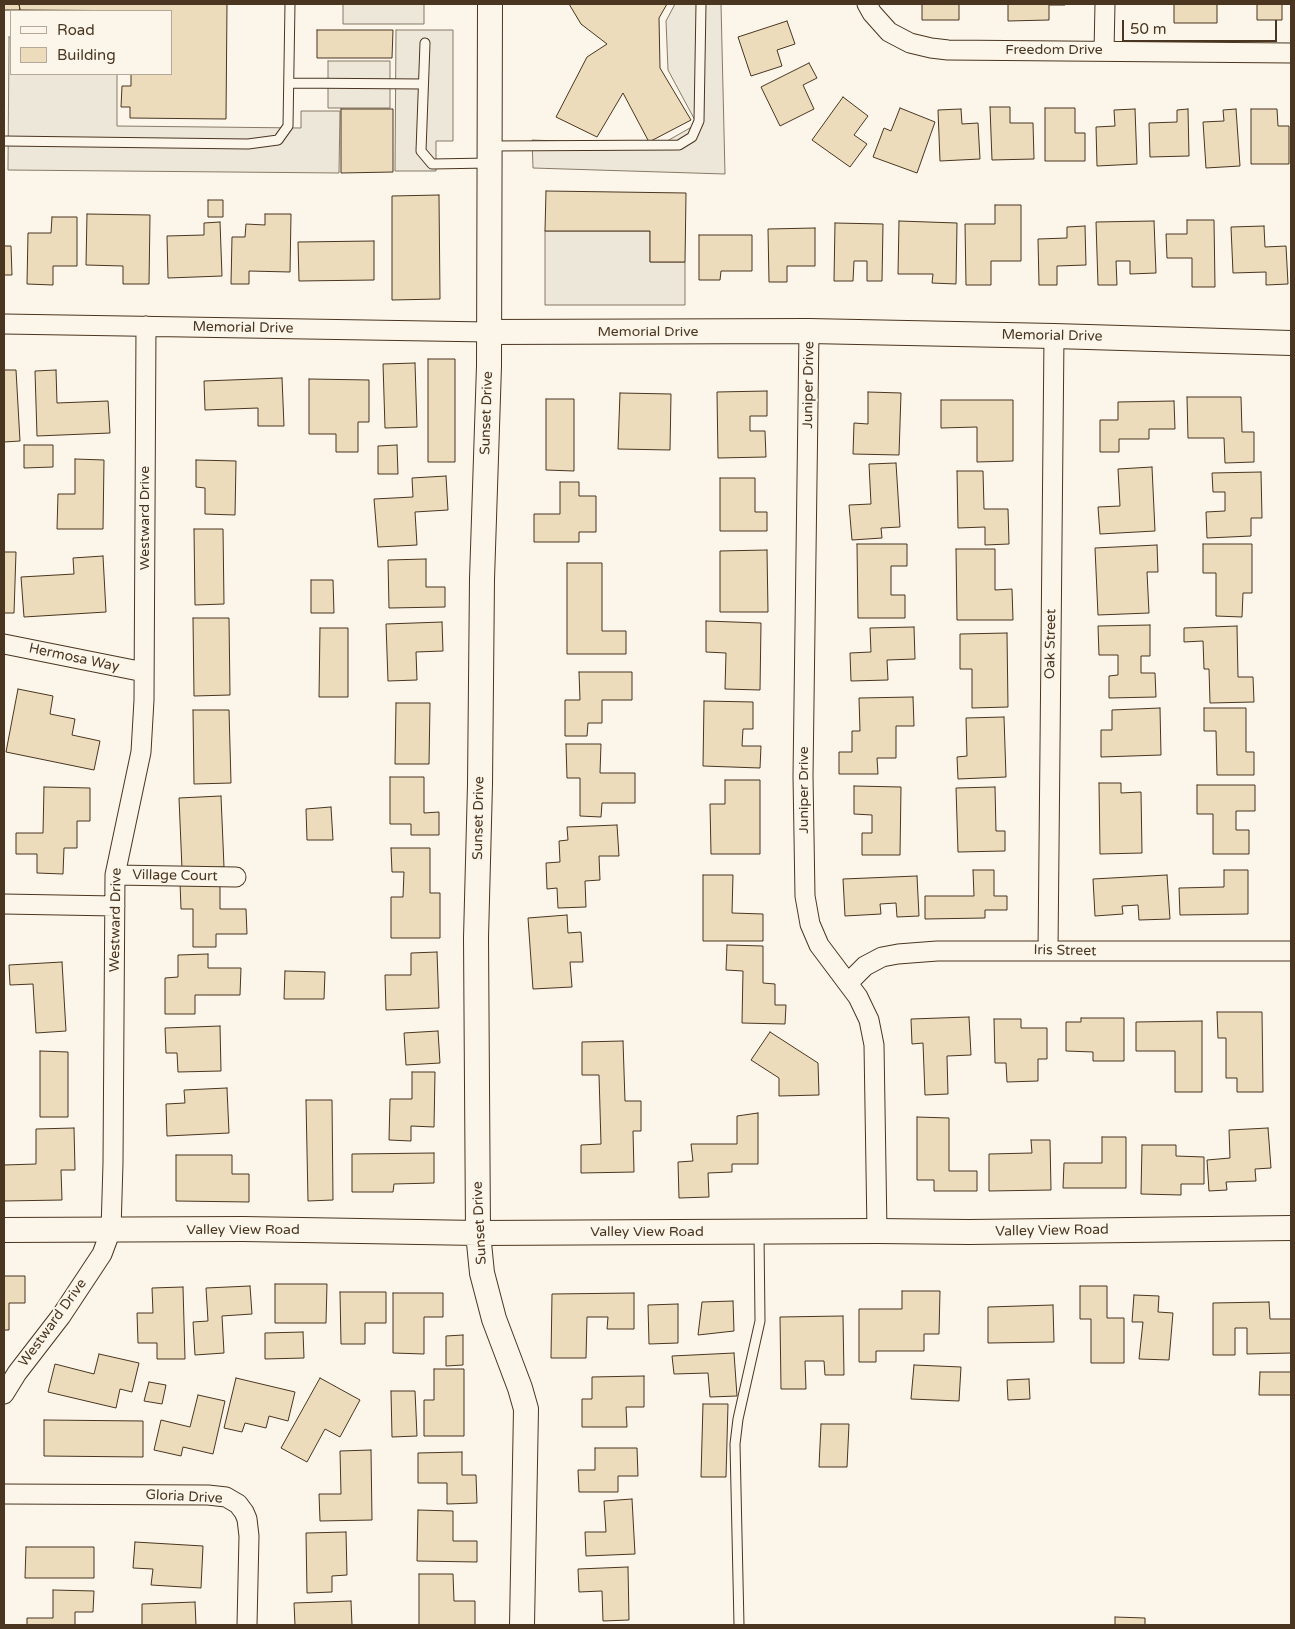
<!DOCTYPE html>
<style>
body{margin:0}
#map{position:relative;width:1295px;height:1629px;overflow:hidden;background:#fbf6e9;font-family:"Varela Round",sans-serif}
canvas{display:block}
.frame{position:absolute;inset:0;border:5px solid #4a3520;pointer-events:none}
.legend{position:absolute;left:10px;top:10px;width:162px;height:65px;box-sizing:border-box;background:#fbf6e9;border:1px solid #b4a999;margin:0;padding:6px 9px;list-style:none;font-size:15px;color:#4a3520}
.legend li{display:flex;align-items:center;gap:10px;height:25px}
.legend b{width:25px;border:1px solid #b4a999}
.scale{position:absolute;left:1122px;top:20px;width:155px;height:22px;box-sizing:border-box;border:2px solid #4a3520;border-top:0;padding-left:6px;font-size:15px;line-height:18px;white-space:nowrap;color:#4a3520;-webkit-text-stroke:4px #fbf6e9;paint-order:stroke}
</style>
<div id="map">
<canvas width="1295" height="1629"></canvas>
<div class="frame"></div>
<ul class="legend">
<li><b style="height:6px;background:#fbf6e9"></b>Road</li>
<li><b style="height:14px;background:#ecdcbc"></b>Building</li>
</ul>
<div class="scale">50 m</div>
</div>
<script>
const context = document.querySelector('canvas').getContext('2d');
context.lineJoin = 'round';
function fillPath(path, color) { context.fillStyle = color; context.fill(path, 'evenodd'); }
const poly = rows => new Path2D(rows.map(r => 'M' + r).join(''));
function trace(path, color, width, dash) { context.strokeStyle = color; context.lineWidth = width; context.lineCap = dash ? 'butt' : 'round'; context.setLineDash(dash || []); context.stroke(path); }
function label(font, color, halo, rows, align = 'center') {
  context.font = font + ' "Varela Round",sans-serif'; context.lineWidth = 4; context.setLineDash([]); context.textBaseline = 'middle'; context.strokeStyle = halo; context.fillStyle = color; for (const [text, x, y, turn = 0] of rows) {
    context.save(); context.translate(x, y); context.rotate((+turn || 0) * Math.PI / 180); context.textAlign = isNaN(turn) ? turn : align; if (halo) context.strokeText(text, 0, 0); context.fillText(text, 0, 0); context.restore();
  }
}
const parking = poly([
 [343,4,424,4,424,24,343,24,343,4],
 [675,4,721,4,725,174,533,168,532,140,660,145,697,124,668,70,666,21,675,4],
 [396,30,453,30,453,141,436,141,436,171,395,171,396,30],
 [9,37,11,37,11,74,117,74,117,126,301,128,301,111,340,111,339,173,8,170,9,37],
 [328,61,390,61,390,108,328,108,328,61],
 [545,231,650,231,650,262,685,262,685,305,545,305,545,231]
]);
const building = poly([
 [4,4,19,4,20,10,4,10,4,4],
 [19,4,227,4,226,119,130,118,130,107,121,107,122,86,131,86,131,74,171,74,171,11,20,10,19,4],
 [569,4,667,4,659,18,660,68,691,120,649,142,623,93,597,137,556,117,587,57,607,44,581,24,569,4],
 [922,4,959,4,959,20,922,20,922,4],
 [1008,4,1065,4,1065,5,1049,5,1049,20,1008,21,1008,4],
 [1174,4,1217,4,1217,23,1174,23,1174,4],
 [1257,4,1282,4,1282,20,1257,20,1257,4],
 [787,21,795,44,777,50,782,66,751,76,738,37,787,21],
 [317,30,393,30,392,58,317,58,317,30],
 [809,63,817,78,803,85,814,109,780,126,761,87,809,63],
 [843,97,868,116,854,135,867,144,850,167,812,140,843,97],
 [990,107,1010,107,1010,123,1033,123,1034,159,992,160,990,107],
 [900,108,935,122,917,173,873,157,884,128,891,131,900,108],
 [1045,108,1075,108,1075,133,1085,133,1085,161,1045,161,1045,108],
 [341,109,393,109,393,172,341,173,341,109],
 [961,109,962,124,978,123,980,159,940,161,938,110,961,109],
 [1135,109,1137,164,1097,166,1096,127,1115,126,1114,110,1135,109],
 [1188,109,1189,156,1150,157,1149,123,1177,122,1177,110,1188,109],
 [1236,109,1240,166,1206,168,1203,122,1224,121,1223,110,1236,109],
 [1251,109,1277,109,1278,126,1289,126,1289,164,1251,164,1251,109],
 [546,191,686,193,685,262,650,262,650,231,545,231,546,191],
 [439,195,440,299,392,300,392,196,439,195],
 [208,200,223,200,223,217,208,217,208,200],
 [995,205,1021,205,1021,261,991,261,991,285,966,285,965,224,995,224,995,205],
 [87,214,150,215,149,284,123,284,123,266,86,265,87,214],
 [265,214,291,214,290,272,249,271,249,284,231,284,232,237,245,237,246,224,265,225,265,214],
 [52,217,77,217,77,266,53,266,53,285,27,284,28,233,51,233,52,217],
 [1187,220,1214,220,1215,287,1192,287,1192,258,1167,258,1166,234,1187,234,1187,220],
 [899,221,957,223,956,284,932,283,933,274,898,274,899,221],
 [1154,221,1156,273,1130,274,1130,261,1116,261,1117,285,1098,285,1096,222,1154,221],
 [220,222,222,276,168,278,167,236,204,235,204,223,220,222],
 [835,223,883,224,882,281,867,281,867,261,854,261,853,281,834,281,835,223],
 [1085,226,1086,265,1057,266,1057,285,1039,285,1038,239,1067,238,1067,227,1085,226],
 [1264,226,1265,247,1286,246,1288,284,1266,285,1266,272,1233,273,1231,227,1264,226],
 [815,228,815,266,787,266,787,282,769,282,768,229,815,228],
 [699,235,752,235,752,271,721,271,720,280,699,280,699,235],
 [374,241,374,280,299,281,298,242,374,241],
 [4,246,11,246,12,275,4,275,4,246],
 [428,359,455,359,455,462,428,462,428,359],
 [415,363,417,427,385,428,383,364,415,363],
 [4,370,16,370,20,441,4,442,4,370],
 [56,370,57,403,108,401,110,433,37,436,35,371,56,370],
 [282,378,284,426,258,426,258,408,205,410,204,381,282,378],
 [309,379,369,380,369,422,358,422,358,452,336,452,336,434,309,434,309,379],
 [767,391,767,416,750,416,750,431,765,431,766,457,718,458,717,392,767,391],
 [868,392,901,393,899,455,853,454,854,423,868,424,868,392],
 [620,393,671,394,670,450,618,449,620,393],
 [1187,397,1241,397,1242,432,1254,432,1254,462,1225,463,1224,438,1188,438,1187,397],
 [546,399,574,399,574,471,546,470,546,399],
 [941,400,1013,400,1013,461,977,462,977,427,941,428,941,400],
 [1174,401,1175,429,1149,429,1149,439,1119,439,1119,452,1100,452,1100,420,1118,420,1118,402,1174,401],
 [24,445,53,445,53,467,24,468,24,445],
 [397,445,398,474,378,474,378,446,397,445],
 [75,459,104,460,103,529,57,529,58,494,75,494,75,459],
 [196,460,236,461,235,515,205,514,205,488,196,487,196,460],
 [896,463,900,527,881,528,882,538,852,540,849,505,871,504,869,464,896,463],
 [1152,467,1155,531,1100,534,1098,507,1120,506,1118,469,1152,467],
 [957,471,983,471,984,509,1008,509,1009,544,985,545,985,527,958,528,957,471],
 [1261,472,1262,518,1251,518,1251,536,1207,538,1206,512,1225,511,1225,492,1213,492,1212,473,1261,472],
 [446,476,448,510,415,512,417,545,378,547,374,499,413,497,412,478,446,476],
 [720,478,755,478,755,512,767,512,767,531,720,531,720,478],
 [560,482,579,482,579,496,596,496,596,532,579,532,579,542,534,542,534,514,560,514,560,482],
 [194,529,223,529,224,604,195,605,194,529],
 [857,544,907,544,907,566,891,566,891,595,905,595,905,618,858,618,857,544],
 [1203,544,1252,544,1252,593,1243,593,1242,617,1216,616,1216,573,1203,573,1203,544],
 [1157,545,1158,572,1147,572,1149,613,1098,615,1095,548,1157,545],
 [956,549,995,549,995,590,1012,589,1013,620,957,620,956,549],
 [767,550,768,612,720,612,720,551,767,550],
 [4,552,16,552,14,613,4,613,4,552],
 [103,556,106,612,24,617,21,577,74,574,73,558,103,556],
 [426,559,426,587,445,587,445,607,389,608,388,560,426,559],
 [567,563,602,563,602,631,626,631,626,654,567,654,567,563],
 [311,580,333,580,334,613,311,613,311,580],
 [193,618,229,618,230,695,194,696,193,618],
 [706,621,761,623,760,690,725,689,726,653,706,652,706,621],
 [442,622,443,651,416,652,417,680,388,681,386,624,442,622],
 [1150,625,1150,656,1141,656,1141,673,1155,673,1156,697,1109,698,1109,676,1118,675,1118,655,1099,655,1098,626,1150,625],
 [1237,626,1238,677,1253,677,1254,702,1210,703,1209,669,1204,669,1203,641,1184,642,1184,628,1237,626],
 [914,627,915,659,887,660,888,680,851,681,850,653,871,652,870,628,914,627],
 [320,628,348,628,348,697,319,697,320,628],
 [1007,633,1008,707,972,708,972,669,960,669,960,634,1007,633],
 [579,672,632,672,632,700,602,700,602,723,588,723,587,736,565,736,565,700,580,700,579,672],
 [18,689,53,696,50,714,75,719,72,735,100,741,94,770,6,752,18,689],
 [913,697,914,726,896,726,896,758,877,758,878,774,839,774,839,752,852,752,852,731,860,731,859,698,913,697],
 [704,701,753,702,753,729,743,729,742,746,761,746,760,768,703,766,704,701],
 [396,703,430,703,429,764,395,764,396,703],
 [1160,708,1161,755,1101,757,1101,730,1112,730,1112,710,1160,708],
 [1204,708,1246,708,1246,752,1254,752,1254,775,1217,775,1216,731,1204,731,1204,708],
 [193,710,229,710,231,783,194,784,193,710],
 [1004,717,1006,777,958,779,957,757,967,756,966,718,1004,717],
 [566,744,601,744,600,773,635,773,635,803,602,803,601,817,580,816,580,778,567,778,566,744],
 [390,777,424,777,424,813,439,812,439,835,411,835,411,824,390,824,390,777],
 [725,780,760,780,760,854,711,854,710,804,725,804,725,780],
 [1099,783,1121,783,1121,793,1141,792,1142,853,1100,854,1099,783],
 [1197,785,1255,785,1255,811,1236,811,1236,830,1249,830,1249,854,1213,854,1213,814,1197,814,1197,785],
 [854,786,901,787,900,855,862,855,862,833,872,833,872,815,854,814,854,786],
 [44,787,90,788,90,821,77,821,77,848,64,848,63,874,37,873,37,854,16,854,16,833,43,833,44,787],
 [995,787,996,831,1005,831,1005,851,958,852,956,788,995,787],
 [221,796,224,867,182,869,179,798,221,796],
 [331,807,333,840,307,840,306,809,331,807],
 [617,825,619,856,599,856,600,880,585,881,586,907,558,908,557,888,547,889,546,863,560,862,559,841,568,840,567,827,617,825],
 [391,848,430,848,430,893,440,893,440,938,391,938,391,897,403,897,404,872,392,872,391,848],
 [973,870,994,870,994,896,1007,896,1007,910,985,910,985,918,925,919,925,896,974,896,973,870],
 [1224,870,1248,870,1248,914,1180,915,1179,888,1224,887,1224,870],
 [703,875,733,875,732,913,763,914,763,941,703,941,703,875],
 [1167,875,1170,919,1139,920,1138,905,1122,906,1123,914,1095,916,1093,879,1167,875],
 [917,876,919,916,897,917,896,903,880,904,881,914,845,916,843,879,917,876],
 [180,883,220,883,220,909,246,909,247,934,216,934,216,947,193,947,193,909,181,909,180,883],
 [567,915,568,933,581,932,583,962,570,962,572,987,533,989,528,918,567,915],
 [727,945,763,946,763,983,775,984,775,1005,786,1005,785,1024,742,1023,743,971,726,970,727,945],
 [437,952,439,1008,386,1010,385,975,411,975,411,953,437,952],
 [208,954,208,968,241,968,240,995,195,995,195,1014,165,1014,165,978,178,977,178,955,208,954],
 [62,962,66,1031,36,1033,33,984,10,985,9,965,62,962],
 [285,971,325,972,324,999,284,999,285,971],
 [1217,1012,1262,1012,1263,1092,1237,1092,1237,1078,1226,1078,1226,1038,1218,1038,1217,1012],
 [969,1017,971,1055,947,1056,948,1094,925,1095,923,1043,912,1044,911,1019,969,1017],
 [1081,1018,1124,1018,1124,1061,1093,1061,1093,1052,1066,1051,1066,1022,1081,1022,1081,1018],
 [994,1019,1021,1019,1021,1028,1047,1028,1047,1059,1038,1059,1038,1081,1007,1082,1006,1063,995,1063,994,1019],
 [1202,1021,1202,1092,1175,1092,1175,1051,1136,1051,1136,1022,1202,1021],
 [220,1026,221,1071,178,1072,177,1053,166,1053,165,1028,220,1026],
 [438,1031,440,1063,406,1065,404,1033,438,1031],
 [770,1032,818,1063,819,1095,779,1096,779,1078,751,1060,770,1032],
 [623,1041,625,1101,641,1101,641,1131,633,1131,634,1172,581,1173,581,1145,601,1144,599,1075,582,1075,582,1042,623,1041],
 [40,1051,68,1052,68,1117,40,1117,40,1051],
 [412,1072,435,1072,434,1127,411,1126,411,1141,389,1140,390,1099,412,1099,412,1072],
 [227,1088,229,1133,167,1136,166,1104,185,1103,184,1090,227,1088],
 [306,1100,332,1100,333,1200,308,1201,306,1100],
 [758,1113,758,1164,732,1164,732,1172,708,1173,709,1197,679,1198,678,1162,693,1161,691,1144,737,1144,737,1116,758,1113],
 [917,1117,949,1118,949,1171,977,1171,977,1191,934,1191,934,1180,917,1180,917,1117],
 [74,1128,75,1170,61,1170,62,1200,4,1201,4,1165,36,1164,36,1129,74,1128],
 [1268,1128,1271,1168,1255,1169,1256,1181,1226,1182,1227,1190,1209,1191,1207,1160,1230,1158,1229,1130,1268,1128],
 [1102,1137,1126,1137,1126,1188,1063,1188,1064,1163,1102,1163,1102,1137],
 [1031,1140,1050,1140,1051,1190,989,1191,989,1154,1032,1153,1031,1140],
 [1142,1145,1176,1145,1176,1156,1204,1157,1204,1184,1181,1184,1181,1195,1141,1194,1142,1145],
 [434,1153,434,1183,394,1184,393,1192,352,1192,352,1154,434,1153],
 [176,1155,232,1155,232,1174,249,1174,249,1202,176,1201,176,1155],
 [4,1276,25,1276,25,1303,9,1303,9,1330,4,1330,4,1276],
 [275,1284,327,1284,326,1323,275,1323,275,1284],
 [250,1286,252,1314,222,1316,224,1353,195,1355,193,1322,208,1321,206,1288,250,1286],
 [1080,1286,1107,1286,1107,1318,1124,1318,1124,1363,1091,1363,1091,1319,1080,1319,1080,1286],
 [183,1287,185,1359,157,1359,157,1343,138,1343,137,1313,153,1313,152,1288,183,1287],
 [902,1291,940,1291,939,1334,924,1334,924,1351,876,1351,876,1362,859,1362,859,1309,902,1309,902,1291],
 [340,1292,386,1292,386,1323,365,1323,365,1344,341,1344,340,1292],
 [393,1293,443,1293,443,1317,424,1317,424,1354,393,1353,393,1293],
 [634,1293,634,1329,607,1329,608,1317,587,1317,586,1358,551,1358,552,1294,634,1293],
 [1134,1295,1159,1296,1158,1312,1173,1313,1169,1360,1139,1359,1143,1322,1132,1322,1134,1295],
 [733,1301,734,1331,698,1335,702,1302,733,1301],
 [1269,1302,1270,1319,1291,1319,1291,1353,1247,1354,1247,1328,1235,1328,1235,1355,1213,1355,1213,1303,1269,1302],
 [678,1304,678,1343,649,1344,648,1305,678,1304],
 [1053,1305,1054,1342,988,1343,988,1307,1053,1305],
 [843,1316,844,1375,825,1375,824,1361,805,1361,806,1389,781,1389,780,1317,843,1316],
 [303,1332,304,1358,265,1359,265,1333,303,1332],
 [463,1335,463,1365,446,1366,446,1336,463,1335],
 [734,1353,737,1396,710,1397,708,1373,674,1374,672,1356,734,1353],
 [99,1354,139,1363,132,1392,120,1389,116,1408,48,1392,55,1364,94,1374,99,1354],
 [914,1365,961,1367,959,1401,911,1399,914,1365],
 [434,1369,464,1369,464,1436,424,1436,424,1400,434,1400,434,1369],
 [1260,1372,1291,1372,1291,1395,1259,1395,1260,1372],
 [644,1376,644,1407,626,1407,627,1427,582,1427,582,1399,592,1399,592,1377,644,1376],
 [236,1378,295,1392,288,1421,269,1416,266,1428,245,1423,242,1432,224,1428,236,1378],
 [320,1378,360,1400,340,1437,325,1429,307,1462,281,1448,320,1378],
 [1029,1379,1030,1399,1008,1400,1007,1380,1029,1379],
 [149,1382,166,1385,162,1404,144,1401,149,1382],
 [391,1391,415,1391,417,1436,392,1437,391,1391],
 [198,1395,225,1401,213,1454,183,1447,181,1456,154,1450,161,1420,190,1427,198,1395],
 [703,1404,728,1404,726,1477,701,1477,703,1404],
 [44,1420,143,1421,143,1457,44,1456,44,1420],
 [821,1424,849,1424,847,1467,819,1467,821,1424],
 [595,1448,637,1448,638,1476,618,1476,618,1492,579,1492,578,1470,595,1470,595,1448],
 [371,1450,372,1520,320,1521,319,1494,341,1494,340,1451,371,1450],
 [462,1452,462,1475,476,1475,477,1503,447,1504,447,1483,418,1483,418,1453,462,1452],
 [632,1499,635,1554,586,1556,585,1532,606,1532,604,1501,632,1499],
 [418,1510,453,1511,453,1541,477,1541,477,1562,417,1561,418,1510],
 [346,1532,347,1575,332,1576,332,1592,307,1593,306,1533,346,1532],
 [135,1542,203,1546,201,1588,151,1585,153,1569,133,1568,135,1542],
 [26,1547,94,1547,94,1578,25,1578,26,1547],
 [628,1567,629,1620,603,1621,602,1591,579,1592,578,1569,628,1567],
 [419,1574,453,1574,454,1601,475,1601,475,1625,419,1625,419,1574],
 [53,1590,94,1591,93,1612,75,1612,75,1625,27,1625,27,1618,53,1618,53,1590],
 [351,1601,352,1625,295,1625,294,1603,351,1601],
 [195,1602,196,1625,142,1625,142,1604,195,1602],
 [1115,1617,1145,1618,1145,1625,1115,1625,1115,1617]
]);
const service = poly([
 [425,43,421,151,432,164,489,163],
 [289,83,423,84],
 [4,141,248,144,278,140,288,126,290,4],
 [491,146,679,145,692,137,699,121,701,4],
 [739,1625,735,1444,738,1419,760,1321,759,1234]
]);
const minor = poly([
 [867,4,872,13,889,32,910,43,931,48,948,50,1291,53],
 [1104,51,1105,4],
 [4,324,488,332],
 [809,331,803,776,805,896,810,924,819,945,858,997,869,1020,874,1045,877,1231],
 [4,644,144,672],
 [115,875,236,877],
 [4,904,115,906],
 [1048,951,1054,336],
 [848,983,865,966,882,957,898,954,937,951,1291,951],
 [4,1394,17,1373,61,1316,102,1254,111,1230,113,1163,115,875,141,752,144,700,146,326],
 [4,1494,208,1495,226,1497,238,1504,244,1512,247,1519,249,1536,247,1625]
]);
const tertiary = poly([
 [490,4,489,366,482,579,480,784,476,938,478,1233,482,1273,494,1319,520,1388,526,1409,522,1625],
 [488,332,809,331,1054,336,1291,343],
 [4,1230,243,1229,478,1233,877,1231,969,1232,1291,1228]
]);
const streetNames = [
 ["Freedom Drive",1054,50],
 ["Memorial Drive",243,328,1],
 ["Memorial Drive",648,332],
 ["Memorial Drive",1052,336,1],
 ["Juniper Drive",809,385,-89],
 ["Sunset Drive",487,413,-88],
 ["Westward Drive",145,518,-90],
 ["Oak Street",1051,644,-89],
 ["Hermosa Way",74,658,12],
 ["Juniper Drive",804,790,-90],
 ["Sunset Drive",479,818,-89],
 ["Village Court",175,876,1],
 ["Westward Drive",116,920,-89],
 ["Iris Street",1065,951,1],
 ["Sunset Drive",480,1223,-93],
 ["Valley View Road",243,1230],
 ["Valley View Road",1052,1231,-1],
 ["Valley View Road",647,1232],
 ["Westward Drive",53,1323,-54],
 ["Gloria Drive",184,1497,3]
];
fillPath(parking, '#ede7d9');
trace(parking, '#887966', 1);
fillPath(building, '#ecdcbc');
trace(building, '#4a3520', 1);
trace(service, '#4a3520', 11);
trace(minor, '#4a3520', 21);
trace(tertiary, '#4a3520', 26);
trace(service, '#fbf6e9', 9);
trace(minor, '#fbf6e9', 19);
trace(tertiary, '#fbf6e9', 24);
label('14px', '#4a3520', '#fbf6e9', streetNames);
</script>
